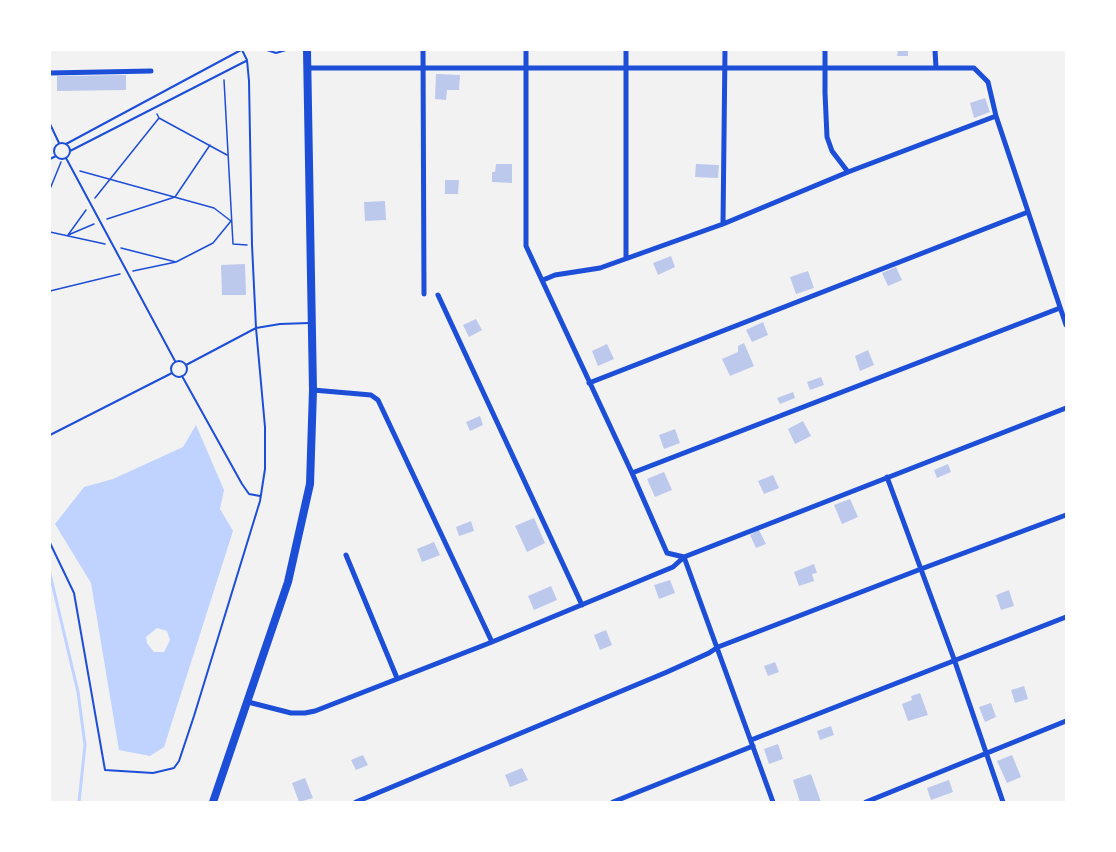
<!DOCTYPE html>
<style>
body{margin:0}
#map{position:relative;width:1116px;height:852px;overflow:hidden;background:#f2f2f2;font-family:"DM Sans",sans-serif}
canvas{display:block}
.frame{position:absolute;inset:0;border:51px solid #fff;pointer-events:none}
</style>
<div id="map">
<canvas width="1116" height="852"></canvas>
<div class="frame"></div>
</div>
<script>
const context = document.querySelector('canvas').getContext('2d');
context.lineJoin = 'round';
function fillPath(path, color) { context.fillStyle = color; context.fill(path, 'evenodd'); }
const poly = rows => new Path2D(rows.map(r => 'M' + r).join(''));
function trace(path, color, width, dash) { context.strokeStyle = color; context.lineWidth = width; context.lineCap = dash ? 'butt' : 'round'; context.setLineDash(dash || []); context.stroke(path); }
const water = poly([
 [196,425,224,490,220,509,233,531,164,747,150,756,119,750,91,583,55,524,84,487,113,479,183,447],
 [157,628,167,631,170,640,164,652,154,652,147,643,146,637]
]);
const stream = poly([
 [50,574,78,692,85,745,79,802]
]);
const building = poly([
 [898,50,908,50,908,56,897,56],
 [436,74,460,75,459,90,447,90,446,100,435,99],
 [126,75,126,90,57,91,57,76],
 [985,98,990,112,974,118,970,103],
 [496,164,512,164,512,183,492,182,492,172,495,172],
 [696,164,719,165,718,178,695,177],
 [445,180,459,180,458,194,445,194],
 [385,201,386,220,365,221,364,202],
 [671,256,675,267,658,275,653,263],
 [245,264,246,295,222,295,221,265],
 [896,267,902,280,888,286,882,273],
 [808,271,814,288,796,294,790,277],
 [476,319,482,330,469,337,463,325],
 [763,322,768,335,752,342,746,330],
 [744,343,754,366,730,376,722,359,738,352,738,346],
 [607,344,614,359,598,366,592,351],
 [868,350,874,365,860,371,855,356],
 [821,377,824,385,810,390,807,382],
 [793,392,795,398,780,404,777,398],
 [480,416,483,425,470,431,466,422],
 [803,421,811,436,795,444,788,429],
 [675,429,680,443,664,449,659,435],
 [948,464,951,472,937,478,934,470],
 [664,472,672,490,655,497,647,479],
 [773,475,779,488,764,494,758,481],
 [850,499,858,517,842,524,834,505],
 [534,518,545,543,527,552,515,526],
 [471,521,474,531,459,536,456,527],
 [759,530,766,544,756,548,750,535],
 [434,542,440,555,422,562,417,549],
 [814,564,817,573,812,574,814,581,799,586,794,572],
 [670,580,675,593,659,599,654,585],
 [551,586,557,600,534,610,528,596],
 [1009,590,1014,606,1001,610,996,595],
 [606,630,612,645,600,650,594,635],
 [775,662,779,672,768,676,764,666],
 [1024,686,1028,699,1015,703,1011,690],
 [920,693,928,715,908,721,902,704,912,700,911,696],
 [991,703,996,717,985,722,979,707],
 [831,726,834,735,820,740,817,731],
 [778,744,783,759,769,764,764,749],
 [363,755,368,765,356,770,351,760],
 [1012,755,1021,777,1007,783,997,761],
 [522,768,528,780,510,787,505,775],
 [811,774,821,802,800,802,793,780],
 [305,778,313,798,299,802,292,783],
 [949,780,953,792,931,800,927,788]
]);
const path = poly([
 [224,80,233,244,247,245],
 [157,114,159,118,227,155],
 [80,171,214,208,231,221,213,243,176,262,121,248],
 [50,189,61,162],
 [95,198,159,118],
 [107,219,175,197,210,145],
 [50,232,105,244],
 [68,235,94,224],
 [68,235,86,210],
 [133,271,176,262],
 [50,291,120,274]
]);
const service = poly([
 [267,50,276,53,286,50],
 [50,124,59,143],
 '54 151a8 8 0 1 1 16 0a8 8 0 1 1-16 0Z',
 [66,144,241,50],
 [70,151,246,61],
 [66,158,175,361],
 [50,159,56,156],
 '171 369a8 8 0 1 1 16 0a8 8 0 1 1-16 0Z',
 [186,365,256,328,280,324,309,323],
 [182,376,242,484,249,494,260,496],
 [50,435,172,373],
 [50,543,74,593,105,770,153,773,174,768,179,761,194,716,260,501,265,469,265,427,256,328,252,245,249,81,247,60,242,50]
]);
const minor = poly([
 [423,50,424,294],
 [526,50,526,246,632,473,667,553,684,557,773,802],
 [626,50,626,258],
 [825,50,825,93,827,137,832,151,848,172],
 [935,50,936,68],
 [307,68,974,68,988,82,996,116,1066,325],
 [50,73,151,71],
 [723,224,725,50],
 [543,280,555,275,600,268,723,224,848,172,996,116],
 [438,295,582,605],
 [589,383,1028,212],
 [313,390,371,395,378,400,492,642],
 [632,473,1060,308],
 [887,477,954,659,1003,802],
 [346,555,397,678],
 [248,702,291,713,305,713,315,711,492,642,673,567,684,557,1066,408],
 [751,740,1066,617],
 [356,802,667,672,709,653,718,647,921,569,1066,515],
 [613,802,753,746],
 [866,802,1066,721]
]);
const secondary = poly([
 [213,802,288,582,310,484,313,390,307,50]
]);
fillPath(water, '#bfd3fe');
trace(stream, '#bfd3fe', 3);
fillPath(building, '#bdc9ec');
trace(path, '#1d4ed8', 1.5);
trace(service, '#1d4ed8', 2);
trace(minor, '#1d4ed8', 5);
trace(secondary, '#1d4ed8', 8);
</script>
